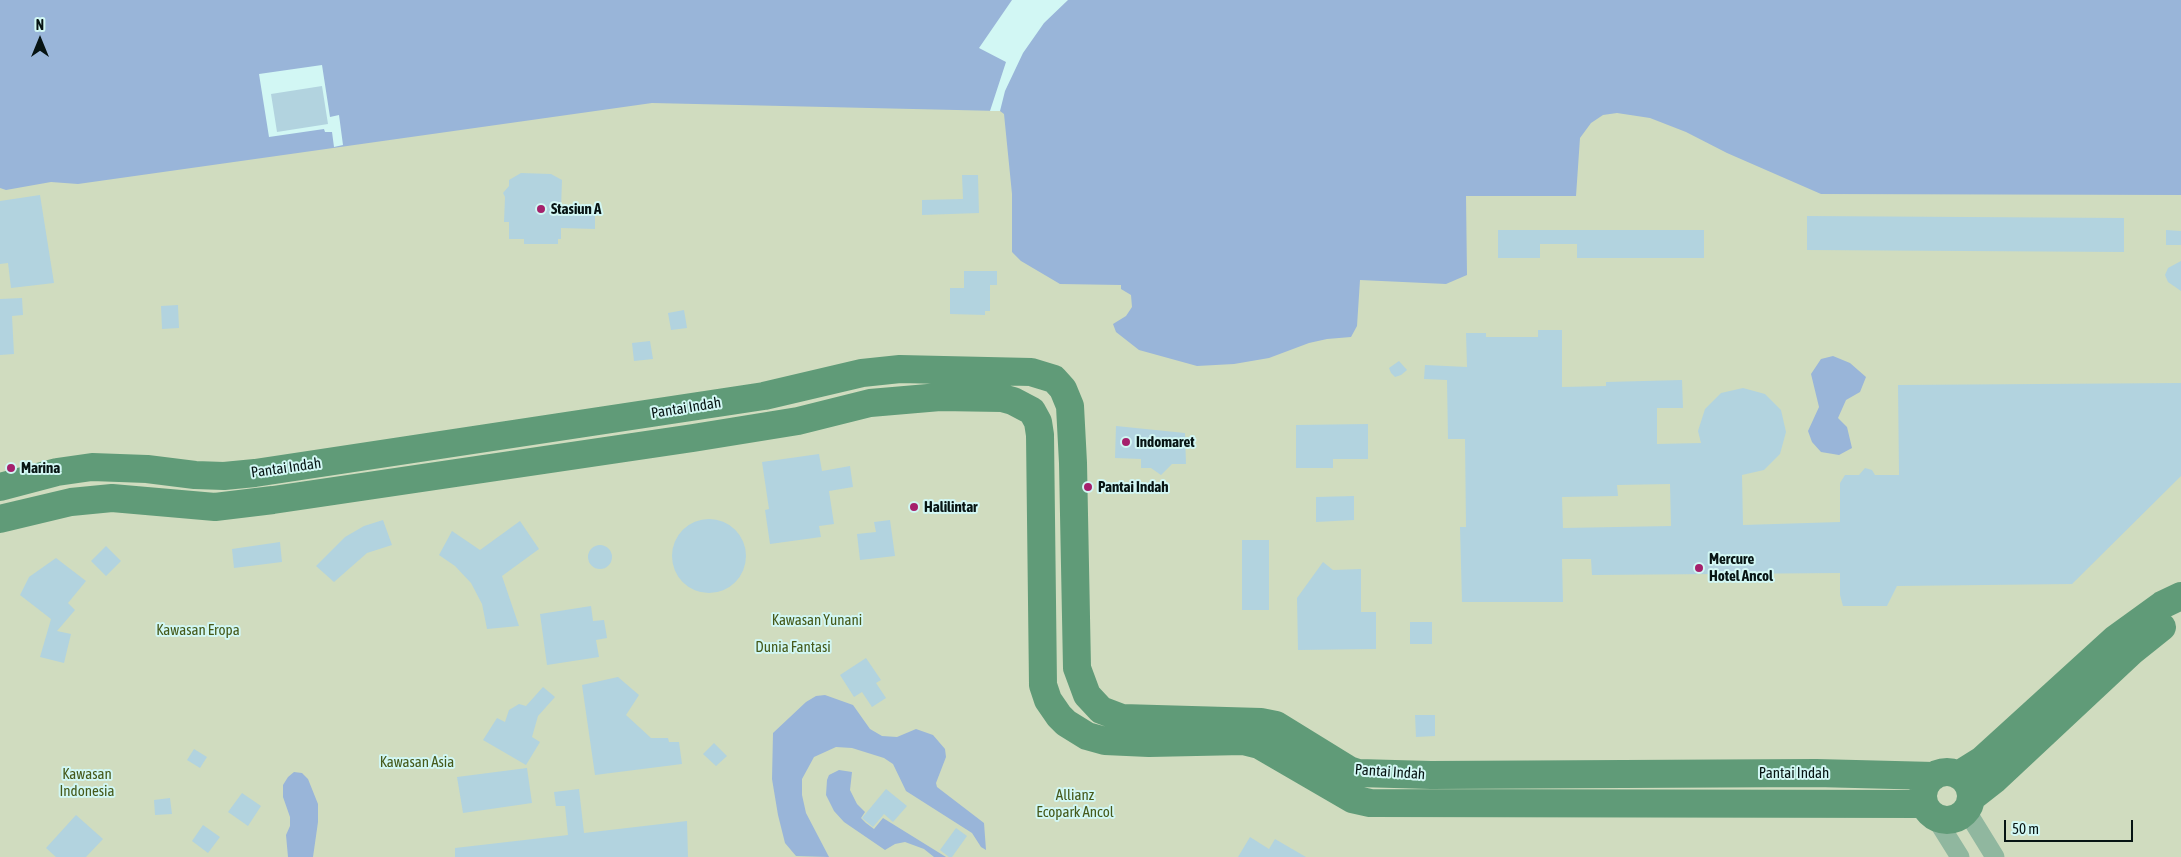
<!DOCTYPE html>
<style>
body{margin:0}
#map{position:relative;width:2181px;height:857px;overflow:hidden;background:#d2f7f4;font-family:"Asap Condensed",sans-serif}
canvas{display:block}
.north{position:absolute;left:15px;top:15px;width:50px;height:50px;-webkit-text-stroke:4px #d2f7f4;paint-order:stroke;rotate:0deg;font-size:14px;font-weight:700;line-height:20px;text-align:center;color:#071413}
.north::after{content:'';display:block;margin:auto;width:18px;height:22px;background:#071413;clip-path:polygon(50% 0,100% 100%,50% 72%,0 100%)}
.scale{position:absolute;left:2004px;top:820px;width:129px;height:22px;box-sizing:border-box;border:2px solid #071413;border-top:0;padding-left:6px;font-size:15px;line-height:18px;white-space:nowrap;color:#071413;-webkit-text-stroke:4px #d2f7f4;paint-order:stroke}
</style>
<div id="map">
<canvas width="2181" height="857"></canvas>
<div class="north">N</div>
<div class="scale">50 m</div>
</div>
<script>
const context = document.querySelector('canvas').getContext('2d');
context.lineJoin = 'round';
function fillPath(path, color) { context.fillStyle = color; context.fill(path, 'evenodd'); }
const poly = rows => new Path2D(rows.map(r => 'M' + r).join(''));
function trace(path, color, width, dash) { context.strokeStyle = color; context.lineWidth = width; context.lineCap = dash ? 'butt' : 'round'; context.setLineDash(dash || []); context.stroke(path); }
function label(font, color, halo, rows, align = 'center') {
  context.font = font + ' "Asap Condensed",sans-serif'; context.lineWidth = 4; context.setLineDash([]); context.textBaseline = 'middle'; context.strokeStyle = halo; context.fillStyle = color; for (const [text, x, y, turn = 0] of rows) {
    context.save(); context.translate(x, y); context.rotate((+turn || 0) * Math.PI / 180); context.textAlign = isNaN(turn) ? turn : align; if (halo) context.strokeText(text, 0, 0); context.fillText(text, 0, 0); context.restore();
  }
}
const green = poly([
 [0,0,2181,0,2181,857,0,857]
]);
const water = poly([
 [0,0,2181,0,2181,195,1821,194,1727,153,1686,132,1650,118,1617,113,1603,115,1591,123,1580,138,1576,196,1466,196,1467,275,1446,284,1360,280,1357,326,1351,337,1327,339,1309,343,1269,358,1234,364,1197,366,1139,350,1116,332,1113,324,1126,316,1132,307,1131,295,1121,289,1121,285,1060,284,1021,261,1012,252,1012,194,1004,114,1000,111,652,103,78,184,51,182,6,190,0,188],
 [1833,356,1850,363,1866,377,1860,392,1846,400,1838,418,1847,427,1852,448,1839,455,1821,452,1812,442,1808,431,1819,407,1811,374,1821,359],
 [825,695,853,705,870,729,882,736,897,737,916,729,933,735,945,749,946,757,936,783,937,787,984,823,986,850,981,847,972,833,906,791,893,764,884,758,852,748,836,747,814,757,802,779,802,795,806,813,829,857,796,856,785,843,778,815,772,779,773,733,806,702,816,696],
 [839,770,852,772,850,790,857,804,865,812,861,818,866,823,874,829,883,818,946,857,934,857,924,849,905,842,895,844,885,850,844,822,834,811,826,795,827,780,829,775],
 [294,772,302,773,308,779,318,804,318,822,313,857,288,857,286,835,290,826,290,817,283,797,283,785,288,777]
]);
const pier = poly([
 [1012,0,1068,0,1044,23,1023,53,1005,91,1000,111,990,111,1006,62,979,48],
 [322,65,330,117,339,115,343,145,334,147,332,132,325,132,324,129,269,137,259,74]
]);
const building = poly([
 [322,86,328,124,277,132,271,94],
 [521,173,551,174,562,180,561,209,595,209,595,229,561,228,561,239,558,239,558,244,524,244,524,239,509,239,509,222,504,222,505,197,503,193,509,186,509,180],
 [962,175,978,175,979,213,922,215,922,200,963,199],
 [40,195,54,283,11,288,8,263,0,264,0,201],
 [1807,216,2124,218,2124,252,1807,250],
 [1498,230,1704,230,1704,258,1577,258,1577,244,1540,244,1540,258,1498,258],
 [2166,230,2181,231,2181,245,2166,245],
 [2181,261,2181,291,2168,282,2165,275,2168,268],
 [964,271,997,271,997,285,990,285,990,311,985,311,985,315,950,314,950,288,964,288],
 [22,298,23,315,12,316,14,354,0,355,0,299],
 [178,305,179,328,162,329,161,306],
 [684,310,687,328,671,330,668,313],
 [1538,330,1562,330,1562,387,1606,386,1606,382,1682,380,1683,408,1657,408,1657,444,1701,443,1698,431,1705,409,1721,393,1743,388,1765,394,1781,410,1786,432,1780,454,1764,470,1742,475,1743,525,1840,522,1840,483,1845,475,1859,475,1865,468,1872,470,1875,475,1899,475,1898,385,2181,383,2181,476,2072,584,1897,586,1887,606,1843,606,1840,595,1840,573,1592,575,1591,559,1562,559,1563,602,1462,602,1460,527,1466,527,1465,439,1448,439,1447,380,1424,379,1425,365,1467,367,1466,333,1486,333,1486,337,1538,337],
 [1670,484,1671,526,1563,528,1562,497,1618,496,1617,485],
 [650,341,653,359,634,361,632,343],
 [1399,361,1407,370,1401,375,1395,377,1391,373,1389,368],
 [1368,424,1368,459,1333,459,1333,468,1296,468,1296,425],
 [1116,426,1185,433,1186,464,1172,464,1161,475,1151,468,1141,468,1141,459,1115,458],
 [819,454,822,471,850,466,853,487,829,491,834,524,819,526,821,537,770,544,765,510,769,509,762,462],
 [1354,496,1354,520,1316,522,1316,497],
 '672 556a37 37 0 1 1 74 0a37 37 0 1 1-74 0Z',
 [383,520,392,545,367,553,334,582,316,566,345,537,364,526],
 [890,520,895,556,860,560,857,534,876,532,874,522],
 [520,521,539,549,502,576,519,626,487,629,482,604,471,583,455,566,439,555,452,531,480,550],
 [1242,540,1269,540,1269,610,1242,610],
 [280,542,282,562,234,568,232,549],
 '588 557a12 12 0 1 1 24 0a12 12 0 1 1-24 0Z',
 [106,546,121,561,106,576,91,561],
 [56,558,86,581,68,603,75,610,57,631,71,634,64,663,40,657,51,619,20,595,29,577],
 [1323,562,1333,570,1361,569,1361,612,1376,612,1376,649,1298,650,1297,598],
 [591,606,593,621,604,620,607,638,596,640,599,657,547,665,540,614],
 [1410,622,1432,622,1432,644,1410,644],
 [866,658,881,680,876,683,886,698,872,707,862,692,854,697,840,675],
 [618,677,639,695,626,715,651,738,668,738,669,742,679,742,682,764,595,775,582,685],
 [543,687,555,697,538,716,532,737,540,742,526,765,483,740,497,718,505,722,509,710,519,704,526,706],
 [1415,715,1435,715,1435,736,1416,737],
 [714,743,727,756,716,766,703,754],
 [194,749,207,757,200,768,187,760],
 [527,768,532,803,463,813,457,777],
 [579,789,584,833,687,821,688,857,455,857,455,848,568,835,565,806,556,806,554,792],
 [886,789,907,806,893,822,884,814,873,827,862,818],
 [242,793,261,806,248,826,228,812],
 [170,798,172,814,155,815,154,800],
 [76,815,103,839,86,857,56,857,46,848],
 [203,825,220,837,208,853,192,841],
 [956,828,967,836,952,857,949,857,940,850],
 [1250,837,1269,849,1275,839,1306,857,1238,857]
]);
const street = poly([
 [1966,810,1995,857],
 [1935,817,1960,857]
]);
const secondary = poly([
 [0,487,57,472,92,467,147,469,195,475,224,476,255,473,764,396,862,373,900,369,1031,372,1054,379,1063,389,1070,406,1073,463,1077,668,1087,695,1101,710,1122,718,1261,722,1276,725,1349,770,1358,773,1431,775,1816,773,1934,776],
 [0,519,71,502,112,498,215,507,273,500,693,438,798,421,870,403,940,397,1002,398,1013,401,1032,411,1038,422,1040,435,1043,685,1048,700,1059,716,1066,723,1087,736,1105,741,1149,743,1243,741,1259,745,1352,799,1370,803,1924,804],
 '1923 796a24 24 0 1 1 48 0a24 24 0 1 1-48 0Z',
 [1958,775,1982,760,2115,639,2162,605,2181,596],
 [1971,798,1994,780,2132,651,2162,627]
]);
const markers = [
 [541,209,5,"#a5206c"],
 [1126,442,5,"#a5206c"],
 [11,468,5,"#a5206c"],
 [1088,487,5,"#a5206c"],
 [914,507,5,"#a5206c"],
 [1699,568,5,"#a5206c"]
];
const poiNames = [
 ["Stasiun A",551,209],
 ["Indomaret",1136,442],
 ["Marina",21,468],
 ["Pantai Indah",1098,487],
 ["Halilintar",924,507],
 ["Mercure",1709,559],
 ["Hotel Ancol",1709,576]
];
const streetNames = [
 ["Pantai Indah",686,408,-9],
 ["Pantai Indah",286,468,-8],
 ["Pantai Indah",1390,772,4],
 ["Pantai Indah",1794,773]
];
const parkNames = [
 ["Kawasan Yunani",817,620],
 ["Kawasan Eropa",198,630],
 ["Dunia Fantasi",793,647],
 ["Kawasan Asia",417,762],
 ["Kawasan",87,774],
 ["Indonesia",87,791],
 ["Allianz",1075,795],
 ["Ecopark Ancol",1075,812]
];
fillPath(green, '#d0dcbf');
fillPath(water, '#99b5d9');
fillPath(pier, '#d2f7f4');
fillPath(building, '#b2d3df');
trace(street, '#90b79f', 19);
trace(secondary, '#609b78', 28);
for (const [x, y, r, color] of markers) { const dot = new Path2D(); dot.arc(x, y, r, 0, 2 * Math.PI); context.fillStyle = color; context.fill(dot); trace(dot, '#d2f7f4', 2); }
label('bold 15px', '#071413', '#d2f7f4', poiNames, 'left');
label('15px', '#071413', '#d2f7f4', streetNames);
label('15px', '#45591a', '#d2f7f4', parkNames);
</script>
